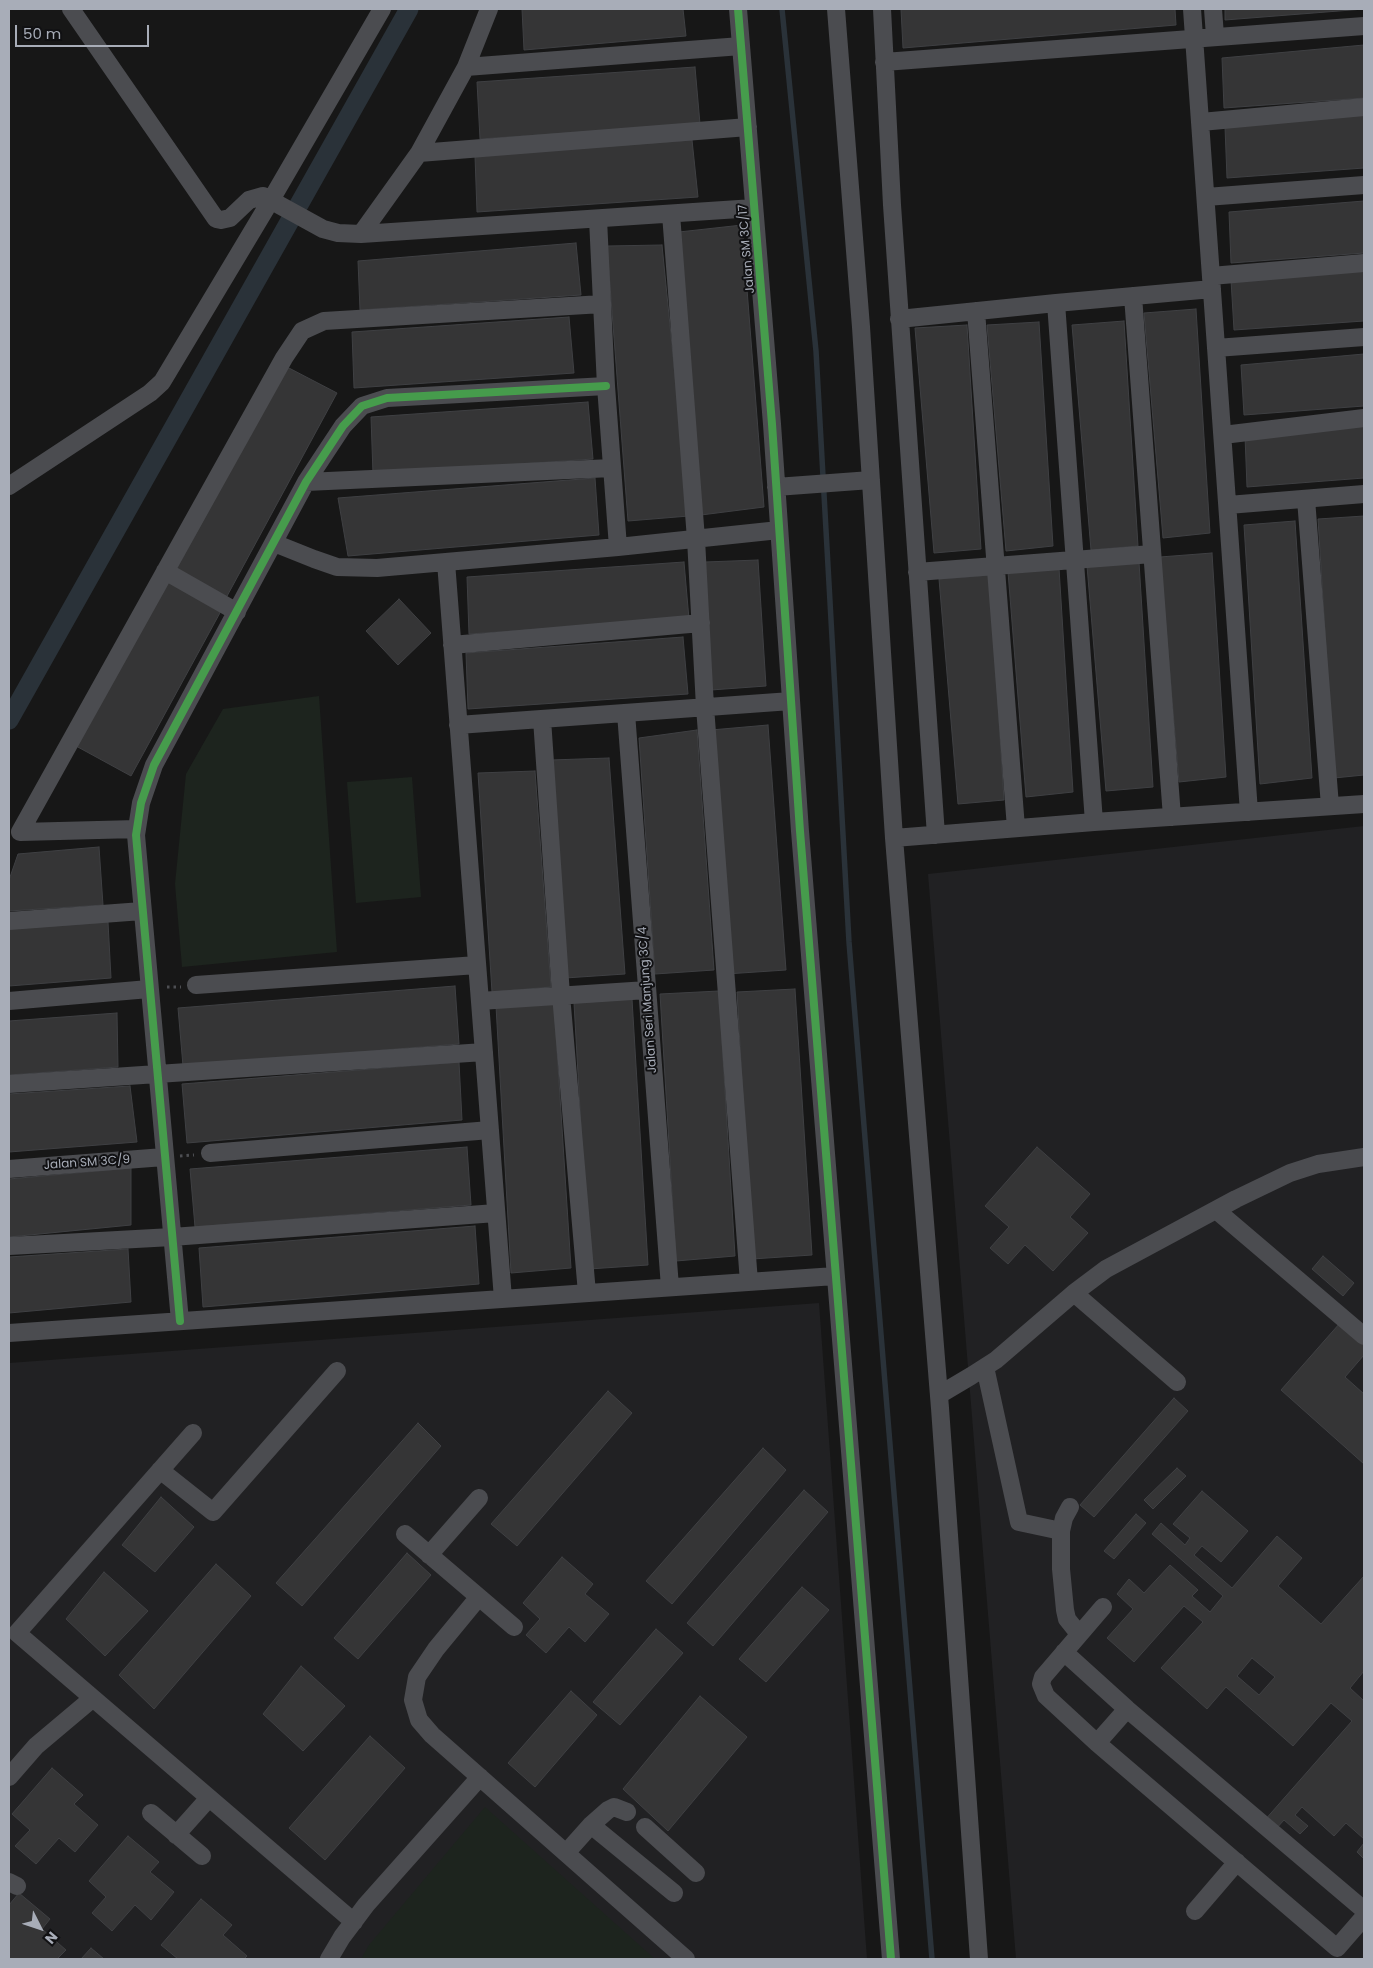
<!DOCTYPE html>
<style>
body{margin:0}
#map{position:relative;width:1373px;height:1968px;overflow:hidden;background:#171717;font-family:Poppins,sans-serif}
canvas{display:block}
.frame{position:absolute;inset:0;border:10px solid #a8adb8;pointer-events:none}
.north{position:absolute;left:15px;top:1903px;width:50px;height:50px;-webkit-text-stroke:4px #111113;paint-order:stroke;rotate:131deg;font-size:14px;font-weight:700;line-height:20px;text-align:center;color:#a8adb8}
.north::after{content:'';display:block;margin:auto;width:18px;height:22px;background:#a8adb8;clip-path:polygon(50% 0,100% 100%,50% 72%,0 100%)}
.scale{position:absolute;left:15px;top:25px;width:134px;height:22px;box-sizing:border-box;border:2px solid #a8adb8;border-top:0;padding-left:6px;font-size:15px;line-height:18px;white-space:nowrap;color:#a8adb8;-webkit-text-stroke:4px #111113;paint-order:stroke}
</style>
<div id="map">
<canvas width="1373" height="1968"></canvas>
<div class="frame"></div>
<div class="north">N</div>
<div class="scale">50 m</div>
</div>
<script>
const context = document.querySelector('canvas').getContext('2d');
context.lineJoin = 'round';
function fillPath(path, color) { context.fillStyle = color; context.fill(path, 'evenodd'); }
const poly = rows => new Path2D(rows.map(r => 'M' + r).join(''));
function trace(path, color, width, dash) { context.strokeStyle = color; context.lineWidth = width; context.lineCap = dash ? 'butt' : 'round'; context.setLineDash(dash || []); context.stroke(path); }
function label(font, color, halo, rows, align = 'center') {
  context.font = font + ' Poppins,sans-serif'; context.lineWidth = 4; context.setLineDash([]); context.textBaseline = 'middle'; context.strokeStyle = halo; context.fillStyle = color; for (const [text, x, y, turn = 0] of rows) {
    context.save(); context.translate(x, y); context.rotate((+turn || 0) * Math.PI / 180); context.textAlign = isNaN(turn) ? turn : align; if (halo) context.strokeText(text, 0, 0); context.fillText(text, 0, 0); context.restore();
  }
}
const built = poly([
 [1364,826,1364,1959,1016,1959,928,874],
 [819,1303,867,1959,9,1959,9,1363]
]);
const green = poly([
 [319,696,337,952,182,967,175,884,186,774,223,709],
 [412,777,421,897,356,903,347,782],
 [485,1807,655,1959,361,1959,369,1945]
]);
const stream = poly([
 [782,9,816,351,849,942,932,1959]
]);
const canal = poly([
 [9,720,409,9]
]);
const building = poly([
 [522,9,683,9,686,36,524,50,522,9],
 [901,9,1175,9,1176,25,903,48,901,9],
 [1225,9,1364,9,1225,20,1225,9],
 [1364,45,1364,98,1224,108,1222,58,1364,45],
 [695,67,700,124,480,139,477,82,695,67],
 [1364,115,1364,168,1227,178,1225,127,1364,115],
 [692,140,698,197,477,212,475,156,692,140],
 [1364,201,1364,253,1231,263,1229,212,1364,201],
 [742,225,764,507,701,515,679,232,742,225],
 [576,243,581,295,360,310,358,261,576,243],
 [662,245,689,516,628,521,607,246,662,245],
 [1364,268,1364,321,1234,330,1231,280,1364,268],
 [1196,309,1210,533,1163,538,1144,313,1196,309],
 [569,317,574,373,354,388,352,332,569,317],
 [1124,321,1138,546,1091,550,1072,325,1124,321],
 [1039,322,1053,546,1006,551,987,325,1039,322],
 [967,325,981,549,934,553,915,328,967,325],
 [1364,354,1364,406,1244,415,1241,365,1364,354],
 [287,367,337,393,226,598,176,570,287,367],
 [588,402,593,459,373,474,371,417,588,402],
 [1364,426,1364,478,1247,487,1245,436,1364,426],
 [595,478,599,535,348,556,338,498,595,478],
 [1364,516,1364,775,1334,778,1318,519,1364,516],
 [1295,521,1312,778,1260,784,1244,525,1295,521],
 [1212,553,1226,777,1179,782,1160,557,1212,553],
 [758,560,766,686,711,690,705,562,758,560],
 [684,562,689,619,469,634,467,577,684,562],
 [1139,562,1153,787,1106,791,1087,566,1139,562],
 [1059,568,1073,792,1026,797,1008,572,1059,568],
 [990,575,1004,800,958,804,939,579,990,575],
 [167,580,221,611,131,776,76,746,167,580],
 [399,599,431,633,398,665,366,631,399,599],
 [683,637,688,694,468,709,466,653,683,637],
 [768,725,786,970,726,974,711,730,768,725],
 [697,730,714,970,655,974,639,738,697,730],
 [609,758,625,974,565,978,551,760,609,758],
 [535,771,551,987,492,992,478,773,535,771],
 [99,847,103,905,9,911,9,880,18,854,99,847],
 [108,922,111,978,9,986,9,929,108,922],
 [455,986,459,1044,183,1066,178,1008,455,986],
 [795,989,812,1255,752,1259,737,992,795,989],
 [719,991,735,1256,676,1261,660,994,719,991],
 [632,999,648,1265,589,1269,574,1003,632,999],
 [554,1003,571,1268,511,1273,496,1006,554,1003],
 [117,1013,118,1067,9,1075,9,1021,117,1013],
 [459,1062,462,1120,187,1143,182,1084,459,1062],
 [130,1086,137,1142,9,1152,9,1094,130,1086],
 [467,1147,471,1205,195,1227,190,1169,467,1147],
 [1037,1147,1090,1194,1070,1217,1088,1233,1053,1271,1025,1245,1008,1264,990,1248,1009,1227,985,1206,1037,1147],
 [131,1168,131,1225,9,1237,9,1179,131,1168],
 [475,1226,479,1284,203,1307,199,1248,475,1226],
 [128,1249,131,1302,9,1313,9,1257,128,1249],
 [1323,1256,1354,1283,1343,1296,1312,1269,1323,1256],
 [1340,1323,1364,1345,1364,1355,1345,1377,1364,1394,1364,1464,1281,1390,1340,1323],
 [608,1391,632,1413,517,1546,491,1524,608,1391],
 [1174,1398,1188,1411,1094,1517,1080,1505,1174,1398],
 [418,1423,441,1446,302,1606,276,1583,418,1423],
 [763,1448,786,1470,672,1604,646,1581,763,1448],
 [1177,1468,1186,1476,1153,1509,1144,1500,1177,1468],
 [804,1490,828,1512,713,1646,687,1623,804,1490],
 [1202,1491,1248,1531,1221,1562,1202,1546,1194,1555,1232,1588,1277,1536,1302,1558,1278,1586,1321,1624,1364,1576,1364,1671,1350,1688,1364,1701,1364,1839,1346,1823,1334,1836,1302,1807,1295,1815,1308,1826,1300,1834,1284,1820,1275,1830,1264,1821,1352,1721,1331,1703,1293,1746,1226,1687,1207,1709,1161,1668,1203,1622,1184,1606,1134,1662,1107,1638,1133,1609,1117,1594,1129,1579,1144,1593,1170,1565,1198,1590,1192,1596,1210,1612,1223,1596,1152,1534,1161,1523,1185,1545,1190,1538,1173,1524,1202,1491],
 [1252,1658,1275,1677,1259,1695,1237,1676,1252,1658],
 [161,1497,194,1527,155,1572,122,1545,161,1497],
 [1136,1514,1146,1523,1114,1559,1104,1551,1136,1514],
 [407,1553,431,1575,358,1659,334,1638,407,1553],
 [562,1557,593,1584,585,1594,609,1614,585,1642,569,1627,546,1653,526,1635,540,1619,523,1603,562,1557],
 [216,1564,251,1596,154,1709,119,1675,216,1564],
 [104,1572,148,1611,105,1656,66,1619,104,1572],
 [802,1587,829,1610,766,1682,739,1659,802,1587],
 [656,1629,683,1653,620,1725,593,1702,656,1629],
 [301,1666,345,1706,303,1751,263,1714,301,1666],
 [571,1691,597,1715,535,1787,508,1763,571,1691],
 [700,1696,747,1737,668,1831,623,1789,700,1696],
 [370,1736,405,1768,325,1860,289,1828,370,1736],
 [52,1768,83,1795,74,1804,98,1825,75,1852,59,1838,36,1864,15,1846,30,1830,12,1814,52,1768],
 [128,1836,159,1862,150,1872,174,1892,151,1920,135,1905,112,1931,92,1913,106,1897,89,1881,128,1836],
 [1364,1843,1364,1859,1357,1852,1364,1843],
 [19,1893,50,1919,42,1929,66,1950,57,1959,9,1959,9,1905,19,1893],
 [201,1899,232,1925,223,1935,247,1956,244,1959,178,1959,161,1945,201,1899],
 [91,1948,104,1959,81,1959,91,1948]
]);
const path = poly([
 [167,987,181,987],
 [180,1156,194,1155]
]);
const minor = poly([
 [71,9,216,219,221,220,230,218,249,200,263,196,323,229,338,233,361,234],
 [738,9,772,424,800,831,891,1959],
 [836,9,861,327,894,838,940,1408,979,1959],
 [882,9,892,205,936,835],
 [1192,9,1249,812],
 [1213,9,1215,36],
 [741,46,466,67,419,153,361,234,754,208],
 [884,62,1364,26],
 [466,67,489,9],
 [1201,122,1364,107],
 [419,153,748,127],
 [1206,197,1364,185],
 [671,214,696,539,705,707,749,1282],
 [598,219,606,386,618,547],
 [1211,276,1364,263],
 [1133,296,1172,817],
 [1056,303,1212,289],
 [976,311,1016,828],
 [899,319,1056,303,1094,822],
 [1216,348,1364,337],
 [1223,435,1364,418],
 [306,482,612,468],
 [9,486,150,393,162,382,271,200,382,9],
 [776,487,871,480],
 [1306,499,1330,806],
 [1228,505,1364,494],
 [274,543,314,559,337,567,377,568,618,547,779,530],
 [446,562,503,1299],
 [165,571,237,612],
 [917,572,1152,554],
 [452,645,701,623],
 [626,713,670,1287],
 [542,719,561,995,587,1293],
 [458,725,791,701],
 [20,832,284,358,302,331,324,321,602,304],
 [20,832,137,829],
 [894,838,1094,822,1364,804],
 [9,921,142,911],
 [196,985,477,965],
 [9,1001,149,989],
 [480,1001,647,990],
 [9,1084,484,1052],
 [210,1153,490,1130],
 [9,1169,164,1157],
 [1216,1210,1364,1336],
 [9,1246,172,1237,496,1213],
 [1074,1293,1177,1382],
 [180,1321,136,835,141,803,154,765,306,482,343,426,362,406,387,398,606,386],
 [9,1333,835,1276],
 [985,1367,1019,1522,1061,1531],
 [939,1395,971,1376,996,1360,1074,1293,1106,1269,1236,1199,1290,1173,1318,1164,1364,1157],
 [193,1433,17,1633,354,1922],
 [160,1470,213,1512,337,1371],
 [1070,1507,1064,1518,1061,1531,1061,1569,1065,1610,1067,1619,1079,1634],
 [405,1534,514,1627],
 [429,1555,479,1498],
 [478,1598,436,1649,417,1677,413,1700,419,1720,432,1735,686,1959],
 [1103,1607,1043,1677,1041,1684,1046,1696,1097,1743,1337,1948,1364,1917],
 [1064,1652,1127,1709,1364,1910],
 [1097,1743,1127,1709],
 [9,1777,36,1746,93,1698],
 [151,1813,202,1856],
 [591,1825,674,1893],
 [645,1827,696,1873],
 [176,1835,209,1798],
 [566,1853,591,1825,608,1810,614,1807,627,1812],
 [9,1882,17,1886],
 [1195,1911,1237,1862],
 [329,1959,342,1937,366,1905,480,1777]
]);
const cycleway = poly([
 [738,9,772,424,800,831,891,1959],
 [180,1321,136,835,141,803,154,765,306,482,343,426,362,406,387,398,606,386]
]);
const streetNames = [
 ["Jalan SM 3C/17",747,249,-95],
 ["Jalan Seri Manjung 3C/4",648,1000,-94],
 ["Jalan SM 3C/9",87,1163,-4]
];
fillPath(built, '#212123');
fillPath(green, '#1d241e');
trace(stream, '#2a3239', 5.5);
trace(canal, '#2a3239', 19);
fillPath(building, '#353536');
trace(building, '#3f4043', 1);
trace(path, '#4d4e52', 3, [2.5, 4]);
trace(minor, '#4b4c50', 18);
trace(cycleway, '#469c4c', 8);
label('12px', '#a8adb8', '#111113', streetNames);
</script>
